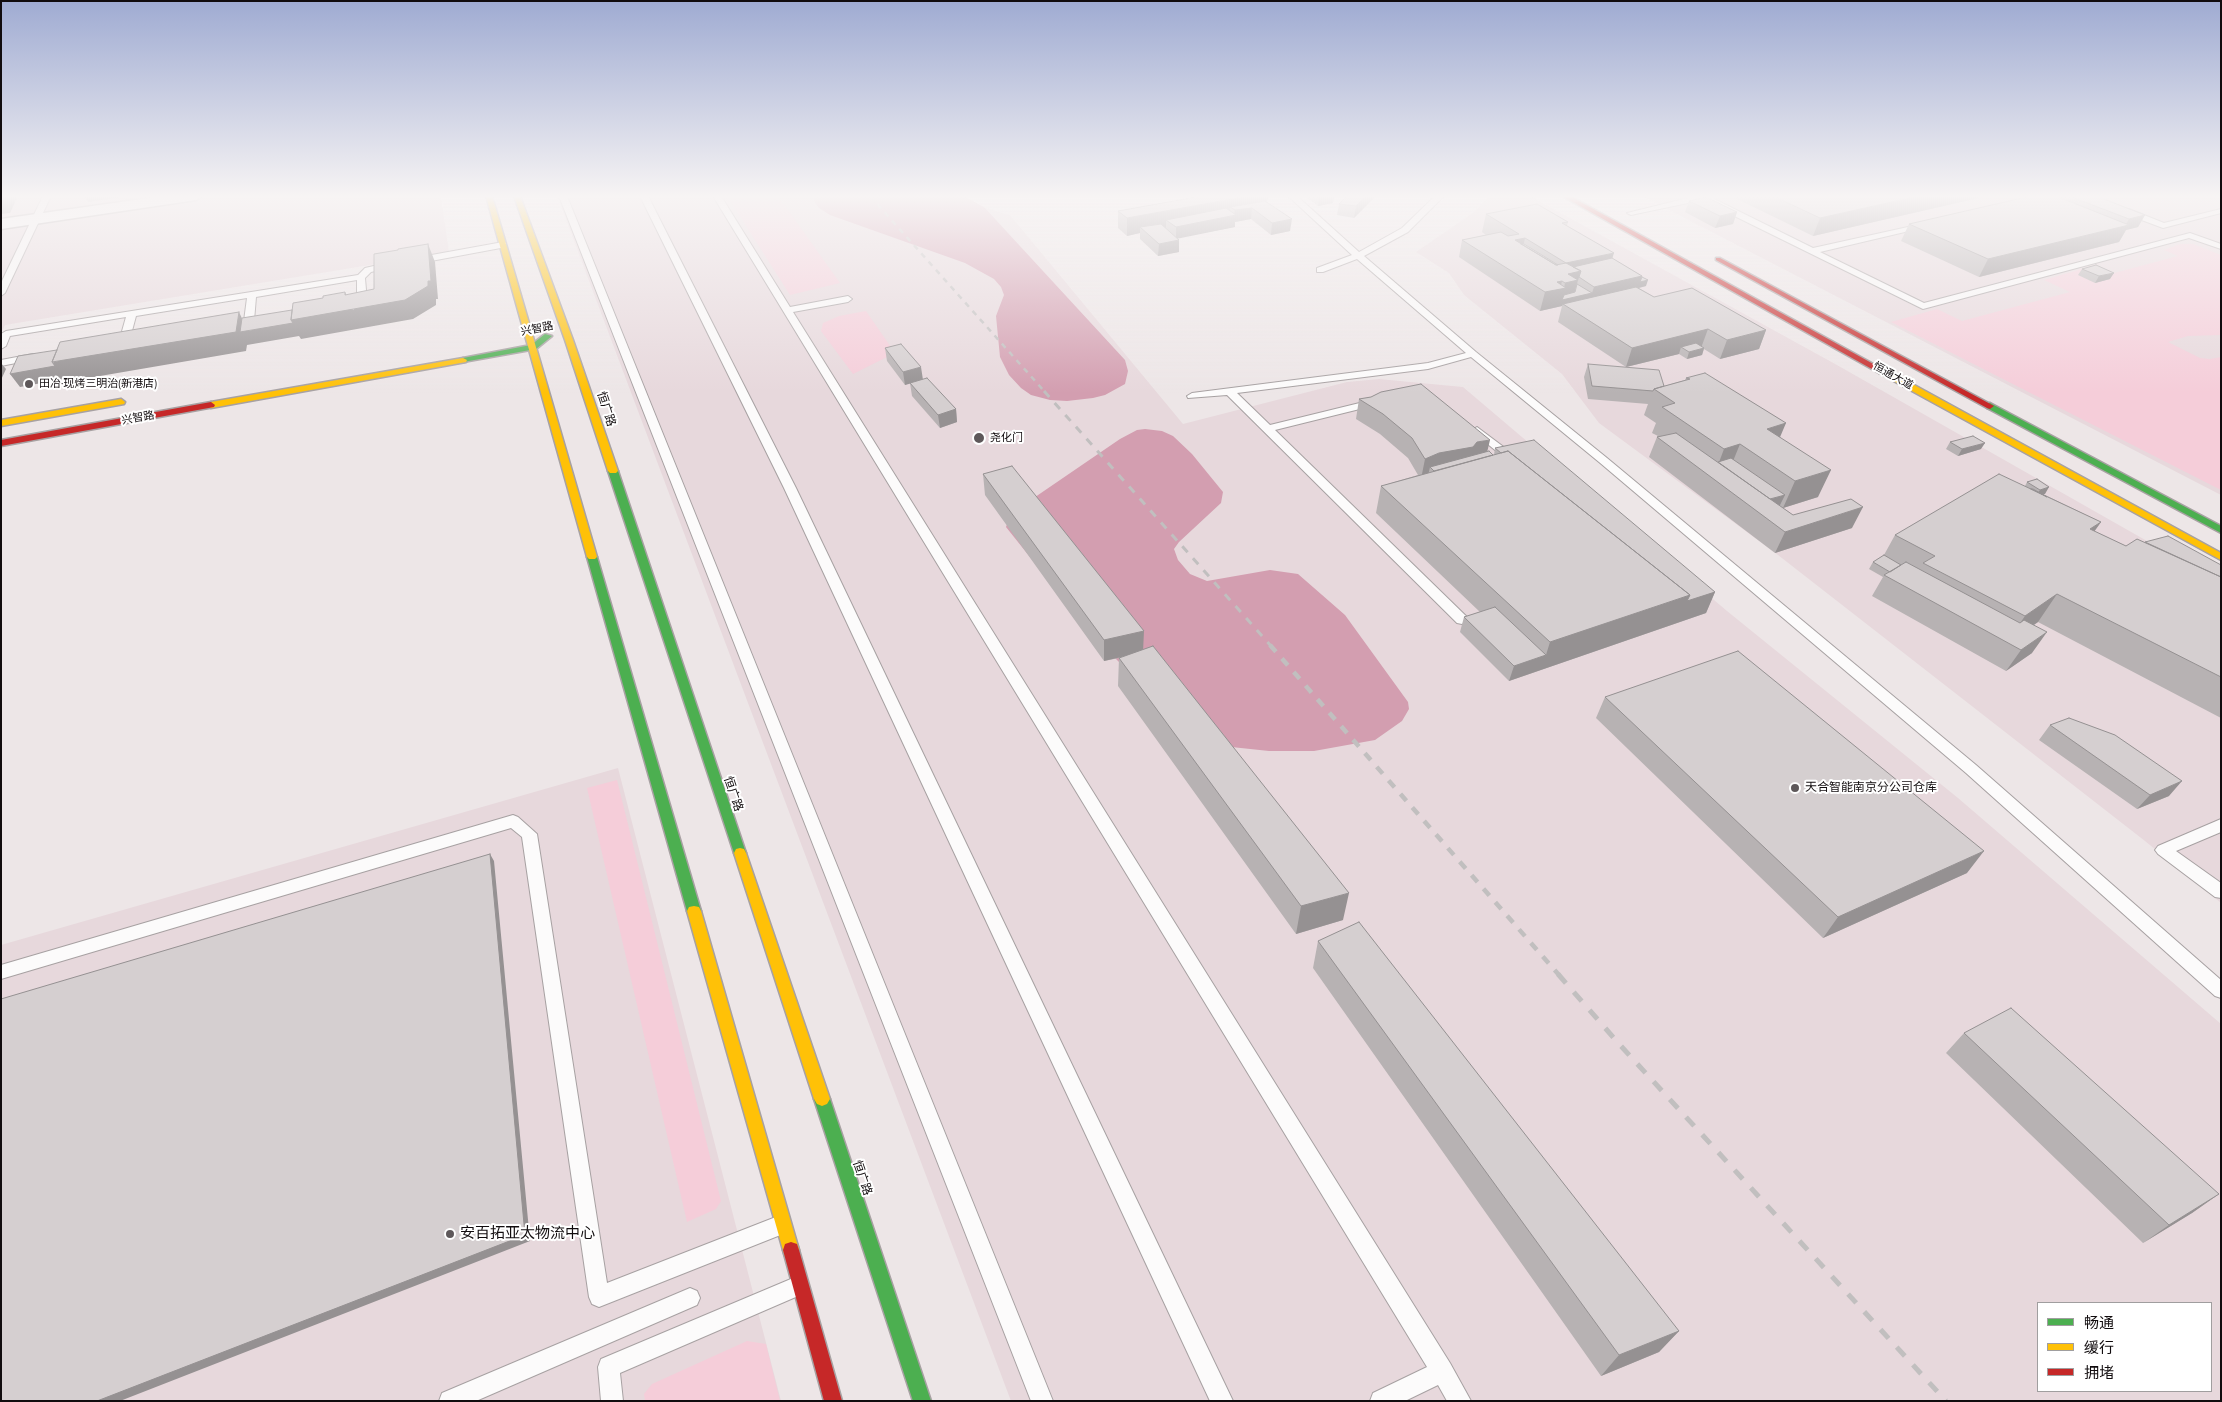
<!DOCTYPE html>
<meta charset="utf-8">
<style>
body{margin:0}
#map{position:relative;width:2222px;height:1402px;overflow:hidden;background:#ede6e7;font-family:"PT Sans Narrow","Noto Sans SC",sans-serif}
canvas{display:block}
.frame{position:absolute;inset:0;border:2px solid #110c0e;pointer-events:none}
.legend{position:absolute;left:2037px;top:1302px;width:175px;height:90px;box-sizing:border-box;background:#fff;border:1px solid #a09e9f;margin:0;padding:6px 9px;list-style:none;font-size:15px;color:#110c0e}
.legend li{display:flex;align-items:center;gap:10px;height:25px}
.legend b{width:25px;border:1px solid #a09e9f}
</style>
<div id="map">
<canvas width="2222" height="1402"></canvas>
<div class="frame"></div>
<ul class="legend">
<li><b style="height:6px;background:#4caf50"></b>畅通</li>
<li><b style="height:6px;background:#ffc107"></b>缓行</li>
<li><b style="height:6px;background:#c62828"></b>拥堵</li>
</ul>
</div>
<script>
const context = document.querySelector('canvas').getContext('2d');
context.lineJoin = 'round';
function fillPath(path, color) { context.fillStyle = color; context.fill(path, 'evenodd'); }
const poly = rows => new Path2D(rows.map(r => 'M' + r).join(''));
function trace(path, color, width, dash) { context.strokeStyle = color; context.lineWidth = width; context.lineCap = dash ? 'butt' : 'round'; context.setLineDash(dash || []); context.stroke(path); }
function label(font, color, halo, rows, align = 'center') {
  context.font = font + ' "PT Sans Narrow","Noto Sans SC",sans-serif'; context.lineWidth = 4; context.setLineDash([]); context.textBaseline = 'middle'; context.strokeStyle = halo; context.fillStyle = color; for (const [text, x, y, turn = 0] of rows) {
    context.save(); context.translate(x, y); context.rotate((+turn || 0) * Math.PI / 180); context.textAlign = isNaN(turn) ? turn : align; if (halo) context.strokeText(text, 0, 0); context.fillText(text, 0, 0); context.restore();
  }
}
const built = poly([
 [1,196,441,196,449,252,5,325,1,333],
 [557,196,945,196,1010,215,1183,424,1347,382,1379,379,1463,387,1727,611,1958,798,2221,1024,2221,1401,1011,1401],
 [2038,1303,2211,1303,2211,1391,2038,1391],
 [1489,196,1530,196,1837,365,2221,583,2221,903,2145,841,1778,555,1599,423,1562,374,1464,295,1449,273,1416,252,1474,212],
 [1642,196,2221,196,2221,495],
 [618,768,781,1401,1,1401,1,945]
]);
const green = poly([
 [727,196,778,196,840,283,790,295],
 [2180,244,2193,244,2221,255,2221,335,2188,336,2168,342,2200,358,2210,359,2221,357,2221,490,1891,322,1937,309,1962,321,2070,292,2044,280,2085,268,2103,276,2178,256,2164,250],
 [866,311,895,353,853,374,821,331,823,323,839,316],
 [617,780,721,1201,716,1209,687,1222,587,788],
 [747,1341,766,1344,780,1401,645,1401,644,1394,652,1384]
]);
const water = poly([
 [814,196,963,196,971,200,984,207,1125,360,1128,371,1125,384,1105,395,1093,398,1067,401,1050,400,1031,395,1021,388,1009,375,1000,357,996,316,1004,295,1001,287,994,279,965,263,830,215,819,208,814,201],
 [1145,429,1162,431,1173,436,1192,454,1223,492,1221,503,1179,542,1174,549,1178,560,1190,574,1207,581,1270,570,1298,574,1345,615,1408,702,1409,709,1402,721,1375,740,1314,751,1269,751,1222,746,1179,722,1094,637,1006,527,1009,519,1022,506,1120,439,1137,430]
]);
const lane = poly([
 [43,196,51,196,5,293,1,296,1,283,43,196],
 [559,196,567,196,1053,1401,1031,1401,559,196],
 [640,196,648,196,796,488,1233,1401,1210,1401,784,488,640,196],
 [713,196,721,196,790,307,848,296,852,299,848,302,793,312,1450,1363,1471,1401,1447,1401,1438,1385,1405,1401,1370,1401,1373,1393,1427,1367,713,196],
 [1288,196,1297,196,1359,252,1402,228,1435,196,1444,196,1408,232,1364,256,1476,352,1607,458,1976,765,2221,980,2221,998,2215,996,1966,773,1599,462,1471,357,1428,369,1237,393,1270,425,1376,399,1380,400,1380,404,1275,430,1467,617,1468,620,1462,624,1457,623,1227,395,1188,398,1187,396,1192,393,1428,363,1466,353,1357,259,1323,272,1317,272,1317,268,1352,255,1288,196],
 [1696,196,1708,196,1813,248,1926,223,1926,227,1820,252,1924,303,2190,233,2221,244,2221,249,2189,238,1923,309,1702,200,1631,215,1627,213,1696,196],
 [2123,209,2129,209,2164,223,2221,209,2221,213,2163,228,2123,213,2123,209],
 [503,242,506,243,506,247,415,264,411,261,415,258,503,242],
 [391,262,395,265,394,267,371,272,365,278,367,302,362,305,353,306,348,303,357,300,357,280,256,297,254,321,249,324,244,321,247,298,136,316,129,342,124,345,119,342,126,317,10,336,6,346,1,349,1,334,6,331,358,275,365,268,391,262],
 [33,354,36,355,36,359,1,366,1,360,33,354],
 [1477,427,1509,451,1510,453,1509,455,1501,455,1473,432,1472,430,1477,427],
 [513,815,518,817,537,834,607,1283,781,1215,788,1218,791,1225,788,1232,599,1307,592,1304,589,1297,522,837,511,828,1,979,1,965,513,815],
 [2221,819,2221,832,2176,851,2221,883,2221,898,2215,897,2158,854,2155,850,2158,846,2221,819],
 [798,1276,805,1279,808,1286,805,1293,620,1373,623,1401,601,1401,598,1367,601,1359,798,1276],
 [690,1288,697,1291,700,1298,697,1305,476,1401,439,1401,442,1393,690,1288]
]);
const street = poly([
 [163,196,203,196,196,200,1,229,1,219,163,196]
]);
const fast = poly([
 [545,334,552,336,536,349,463,362,459,360,463,358,531,345,545,334],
 [1990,403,2221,526,2221,533,1987,408,1987,404,1990,403],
 [613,468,618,471,746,853,744,857,740,858,736,857,734,853,608,471,613,468],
 [592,554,597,557,701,911,699,915,694,916,689,915,687,911,587,557,592,554],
 [822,1092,827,1094,830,1099,931,1401,913,1401,814,1099,817,1094,822,1092]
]);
const slow = poly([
 [486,196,492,196,597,557,595,559,589,559,587,557,486,196],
 [514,196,520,196,573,340,618,471,616,473,610,473,608,471,565,340,514,196],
 [463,358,467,360,466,362,211,408,207,405,211,402,463,358],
 [1879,369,1885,369,2221,553,2221,560,1879,373,1879,369],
 [121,399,125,402,124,404,1,426,1,420,121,399],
 [740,848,744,849,746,853,830,1099,827,1104,822,1106,817,1104,814,1099,734,853,736,849,740,848],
 [694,906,699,907,701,911,799,1250,797,1256,791,1258,785,1256,783,1250,687,911,689,907,694,906]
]);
const jam = poly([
 [1562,196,1570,196,1886,371,1879,373,1562,196],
 [1716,258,1720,258,1994,406,1990,409,1987,408,1716,260,1716,258],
 [211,402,215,405,214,407,1,446,1,440,211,402],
 [791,1242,797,1244,799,1250,842,1401,824,1401,783,1250,785,1244,791,1242]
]);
const railFar3 = poly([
 [870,196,1045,392]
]);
const railFar2 = poly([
 [1044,391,1271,646]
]);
const railFar1 = poly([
 [1270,645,1559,975]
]);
const rail = poly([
 [1558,974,1620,1045,1946,1401]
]);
const wall = poly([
 [1202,196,1268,196,1267,202,1290,231,1271,235,1251,219,1235,222,1235,227,1177,238,1179,252,1158,256,1140,239,1140,233,1127,236,1118,228,1118,211],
 [1305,196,1334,196,1333,203,1318,206],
 [1376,196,1354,218,1337,215,1339,204],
 [1731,196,1987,196,1813,236],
 [2057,196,2096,196,2145,215,2138,227,2126,230,2119,242,1979,277,1901,241,1909,224],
 [1689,201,1737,212,1733,224,1715,228,1685,212],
 [1486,214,1568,222,1567,226,1612,258,1642,276,1642,277,1646,286,1639,288,1654,297,1766,330,1759,349,1720,359,1704,349,1702,355,1687,359,1679,354,1626,367,1558,322,1562,306,1540,311,1459,257,1462,240,1486,235,1482,232],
 [2082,269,2110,279,2095,283,2078,275],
 [885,348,956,409,957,422,940,428,912,396,910,383,905,385,887,361],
 [1588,364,1664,386,1685,380,1686,378,1780,437,1818,497,1783,508,1793,515,1852,528,1775,553,1649,457,1657,437,1658,436,1652,433,1656,423,1644,415,1648,404,1588,399,1584,377],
 [1359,399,1487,451,1494,455,1495,448,1715,592,1706,613,1509,681,1460,632,1464,617,1480,612,1376,513,1381,486,1418,475,1408,458,1380,434,1356,419],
 [1950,442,1981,449,1958,456,1946,449],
 [983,474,1143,649,1343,920,1296,934,1118,686,1119,658,1104,661,985,495],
 [2037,479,2045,494,2043,494,2101,522,2094,531,2126,546,2145,542,2221,565,2221,718,2038,622,2034,625,2032,653,2006,671,1872,596,1883,577,1869,569,1873,562,1884,555,1895,535,2025,486,2027,482],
 [1605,697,1967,873,1823,938,1596,718],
 [2050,725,2169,796,2137,809,2039,740],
 [1318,941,1679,1331,1659,1352,1601,1376,1313,968],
 [1964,1033,2219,1194,2192,1213,2143,1243,1946,1053]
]);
const shadedWall = poly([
 [1,196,18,196,10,213,1,214],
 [84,196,130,196,88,202],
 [1249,196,1268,196,1266,210,1252,208,1251,219,1235,222,1235,227,1176,239,1176,227,1166,220,1166,229,1140,227,1140,233,1127,236,1127,218],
 [1230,207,1235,210,1234,216,1229,217],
 [1319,196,1334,196,1333,203,1318,206],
 [1366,196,1376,196,1354,218,1356,206],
 [1919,196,1987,196,1813,236,1820,218],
 [1737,212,1733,224,1715,228,1720,216],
 [2145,215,2138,227,2126,230,2119,242,1979,277,1988,259,2125,226,2129,219],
 [1292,219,1290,231,1271,235,1272,223],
 [1525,238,1522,251,1515,240],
 [1179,240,1179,252,1158,256,1159,244],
 [428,244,435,262,438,299,436,299,436,305,413,319,301,339,299,336,247,345,246,351,65,382,63,379,20,387,10,374,239,312,248,331,291,320,345,295,345,292,353,310],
 [1614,253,1608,271,1579,277,1573,297,1592,293,1594,287,1642,276,1638,288,1563,304,1562,306,1540,311,1545,292,1556,282,1565,269,1560,289,1564,288,1565,283,1566,263],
 [2114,273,2110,279,2095,283,2099,276],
 [1648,280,1646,286,1638,288,1640,282],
 [1708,329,1701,348,1681,347,1679,354,1626,367,1632,348],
 [1766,330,1759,349,1720,359,1727,340],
 [1704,348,1702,355,1687,359,1689,352],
 [1,363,6,369,1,380],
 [921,367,923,380,905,385,903,372],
 [956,409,957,422,940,428,938,415],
 [1786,423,1775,449,1767,429],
 [1490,440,1485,461,1430,467,1428,476,1421,479,1425,459,1439,453,1477,442],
 [1985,443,1981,449,1958,456,1962,449],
 [1740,444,1729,471,1718,465,1724,449],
 [1831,470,1818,497,1783,508,1795,481],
 [2049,487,2045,494,2035,496,2040,490],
 [1785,495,1778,509,1768,500],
 [1863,507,1852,528,1775,553,1785,532],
 [2101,522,2082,549,2090,529],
 [1715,592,1706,613,1509,681,1514,666,1546,655,1550,642,1690,595],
 [2057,594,2038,622,2008,642,2007,642,2025,616],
 [1144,631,1143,652,1104,661,1104,640],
 [2047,632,2032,653,2006,671,2021,650],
 [2182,781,2169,796,2137,809,2150,795],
 [1984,851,1967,873,1823,938,1838,917],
 [490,854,494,861,530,1241,120,1401,97,1401],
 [1349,893,1343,920,1296,934,1301,906],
 [2219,1194,2192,1213,2143,1243,2169,1225],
 [1679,1331,1659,1352,1601,1376,1619,1355]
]);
const building = poly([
 [1202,196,1249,196,1127,218,1118,211,1202,196],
 [1347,196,1366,196,1356,206,1339,204,1347,196],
 [1773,196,1919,196,1820,218,1773,196],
 [2031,196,2056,196,2129,225,1988,259,1909,224,2031,196],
 [2069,196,2096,196,2145,215,2129,219,2069,196],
 [1706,197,1737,212,1720,216,1689,201,1706,197],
 [1265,201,1292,219,1272,223,1252,208,1235,210,1230,207,1265,201],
 [1537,204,1568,222,1562,223,1614,253,1566,263,1525,238,1515,240,1556,265,1566,263,1581,271,1568,274,1578,280,1565,283,1562,281,1557,282,1566,288,1545,292,1462,240,1501,232,1508,236,1519,234,1486,214,1537,204],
 [1226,208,1236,215,1176,227,1166,220,1226,208],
 [1161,224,1179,240,1159,244,1140,227,1161,224],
 [428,244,431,281,428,281,428,286,405,300,291,320,293,303,323,298,323,296,345,292,345,295,374,289,374,254,398,250,398,249,428,244],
 [1521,244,1524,244,1558,265,1556,265,1521,244],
 [1612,258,1642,276,1594,287,1579,277,1581,271,1573,267,1612,258],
 [2096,265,2114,273,2099,276,2082,269,2096,265],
 [1642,277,1648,280,1640,282,1642,277],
 [1577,284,1592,293,1562,300,1564,295,1575,292,1577,284],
 [1636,287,1654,297,1692,288,1766,330,1727,340,1708,329,1632,348,1563,304,1636,287],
 [292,310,291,320,293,323,240,332,242,318,292,310],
 [239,312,236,332,52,362,60,342,239,312],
 [1696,343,1704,348,1689,352,1681,347,1696,343],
 [901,344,921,367,903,372,885,348,901,344],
 [57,350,52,362,55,366,10,374,18,356,57,350],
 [1588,364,1659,370,1664,386,1654,389,1653,391,1592,386,1588,364],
 [1705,373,1786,423,1767,429,1831,470,1795,481,1740,444,1724,449,1662,407,1675,403,1654,389,1690,379,1686,378,1705,373],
 [927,378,956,409,938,415,910,383,927,378],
 [1421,384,1490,440,1477,442,1473,447,1439,453,1425,459,1412,438,1383,414,1359,399,1371,397,1381,392,1421,384],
 [1676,433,1793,515,1851,499,1863,507,1785,532,1657,437,1676,433],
 [1973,436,1985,443,1962,449,1950,442,1973,436],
 [1534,440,1715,592,1687,601,1690,595,1508,451,1501,453,1495,448,1534,440],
 [1489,451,1493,455,1434,471,1430,467,1489,451],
 [1508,451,1690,595,1550,642,1381,486,1508,451],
 [1731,458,1785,495,1770,499,1718,462,1731,458],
 [1012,466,1144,631,1104,640,983,474,1012,466],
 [1999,474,2101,522,2090,529,2126,546,2137,539,2221,577,2221,677,2057,594,2025,616,1923,563,1935,556,1895,535,1999,474],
 [2037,479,2049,487,2040,490,2027,482,2037,479],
 [2031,489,2033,489,2047,497,2031,489],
 [2168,536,2221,565,2221,577,2145,542,2168,536],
 [1884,555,1901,565,1890,572,1873,562,1884,555],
 [1906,562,2020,623,2024,620,2047,632,2021,650,1884,575,1906,562],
 [1495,607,1546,655,1514,666,1464,617,1495,607],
 [1153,646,1349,893,1301,906,1119,658,1153,646],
 [1738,651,1984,851,1838,917,1605,697,1738,651],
 [2069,718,2115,735,2182,781,2150,795,2050,725,2069,718],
 [490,854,525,1235,97,1401,1,1401,1,999,490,854],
 [1359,922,1679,1331,1619,1355,1318,941,1359,922],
 [2011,1008,2219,1194,2169,1225,1964,1033,2011,1008]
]);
const markers = [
 [29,384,5,"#5e585a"],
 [979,438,6,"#5e585a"],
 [1795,788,5,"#5e585a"],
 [450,1234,5,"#5e585a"]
];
const farStreetnames = [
 ["兴智路",537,329,-11],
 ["恒通大道",1893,376,29],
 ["兴智路",138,418,-10]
];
const farPoinames = [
 ["田冶·现烤三明治(新港店)",39,384],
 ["尧化门",990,438]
];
const streetNames = [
 ["恒广路",606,409,72],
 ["恒广路",733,794,71],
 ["恒广路",862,1178,71]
];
const poiNames = [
 ["天合智能南京分公司仓库",1805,788]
];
const nearPoinames = [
 ["安百拓亚太物流中心",460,1234]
];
fillPath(built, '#e7d8dc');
fillPath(green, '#f5cdd9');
fillPath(water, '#d39eb0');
trace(lane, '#a7a1a2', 2);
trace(street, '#a7a1a2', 3);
trace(fast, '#a7a1a2', 3);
trace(slow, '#a7a1a2', 3);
trace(jam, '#a7a1a2', 3);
fillPath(lane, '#fcfbfb');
fillPath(street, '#fcfbfb');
fillPath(fast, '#4caf50');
fillPath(slow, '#ffc107');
fillPath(jam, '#c62828');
trace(railFar3, '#c1bfbf', 2.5, [5.5, 5.5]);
trace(railFar2, '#c1bfbf', 3, [8, 8]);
trace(railFar1, '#c1bfbf', 4.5, [9, 9]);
trace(rail, '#c1bfbf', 5, [12, 12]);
fillPath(wall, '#b7b2b3');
fillPath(shadedWall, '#959192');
fillPath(building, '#d5cfd0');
trace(building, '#959192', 1);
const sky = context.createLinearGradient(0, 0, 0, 393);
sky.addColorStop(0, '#9fabd2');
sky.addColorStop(0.5, '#f7f4f4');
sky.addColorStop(1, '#f7f4f400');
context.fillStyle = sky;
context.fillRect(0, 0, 2222, 393);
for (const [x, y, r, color] of markers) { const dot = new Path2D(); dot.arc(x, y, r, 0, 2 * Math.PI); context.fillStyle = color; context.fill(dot); trace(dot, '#fff', 2); }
label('11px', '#110c0e', '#fff', farStreetnames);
label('11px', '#110c0e', '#fff', farPoinames, 'left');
label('12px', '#110c0e', '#fff', streetNames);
label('12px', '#110c0e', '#fff', poiNames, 'left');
label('15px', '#110c0e', '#fff', nearPoinames, 'left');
</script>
